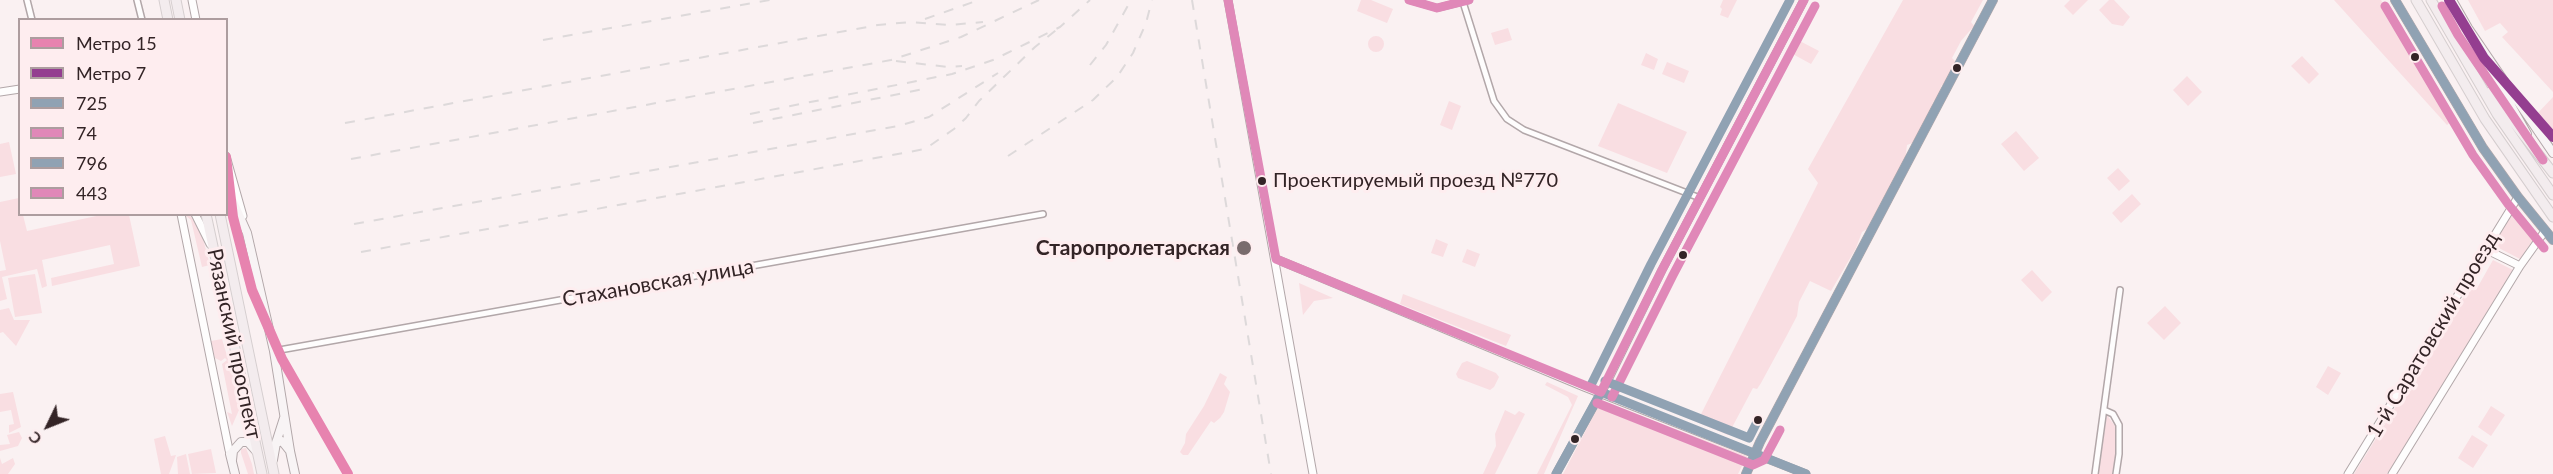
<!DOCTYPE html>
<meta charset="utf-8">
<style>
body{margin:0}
#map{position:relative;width:2553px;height:474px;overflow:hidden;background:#faf1f2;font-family:Lato,sans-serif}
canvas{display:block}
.legend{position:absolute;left:18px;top:18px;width:210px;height:198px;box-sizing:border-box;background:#feedef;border:2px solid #ad9d9f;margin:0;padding:8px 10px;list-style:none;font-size:18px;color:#332426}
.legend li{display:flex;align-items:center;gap:12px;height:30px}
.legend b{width:30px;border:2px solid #ad9d9f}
.north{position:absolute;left:18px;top:396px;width:60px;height:60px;-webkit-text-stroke:4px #feedef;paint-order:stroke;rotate:227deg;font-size:16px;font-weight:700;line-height:24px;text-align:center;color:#332426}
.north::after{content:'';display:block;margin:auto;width:21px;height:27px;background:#332426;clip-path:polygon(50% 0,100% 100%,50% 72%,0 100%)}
</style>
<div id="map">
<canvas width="2553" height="474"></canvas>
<ul class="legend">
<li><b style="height:8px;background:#e783af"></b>Метро 15</li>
<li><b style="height:8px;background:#943e90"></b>Метро 7</li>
<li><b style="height:8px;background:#90a2b3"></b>725</li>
<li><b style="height:8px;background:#e088b8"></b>74</li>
<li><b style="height:8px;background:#90a2b3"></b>796</li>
<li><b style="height:8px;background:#e088b8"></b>443</li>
</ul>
<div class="north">С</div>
</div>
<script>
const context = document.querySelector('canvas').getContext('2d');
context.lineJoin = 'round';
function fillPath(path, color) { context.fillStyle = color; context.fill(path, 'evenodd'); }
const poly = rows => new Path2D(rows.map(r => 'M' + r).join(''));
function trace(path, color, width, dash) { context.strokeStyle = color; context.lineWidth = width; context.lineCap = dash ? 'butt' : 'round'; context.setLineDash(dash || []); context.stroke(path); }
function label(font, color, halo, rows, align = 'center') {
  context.font = font + ' Lato,sans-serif'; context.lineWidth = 6; context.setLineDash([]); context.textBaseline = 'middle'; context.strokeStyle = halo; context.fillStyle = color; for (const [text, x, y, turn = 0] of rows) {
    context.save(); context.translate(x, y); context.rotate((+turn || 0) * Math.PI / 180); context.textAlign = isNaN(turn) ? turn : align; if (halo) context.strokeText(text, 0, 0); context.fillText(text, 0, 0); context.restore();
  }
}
const green = poly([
 [1361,0,1371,0,1393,9,1387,23,1357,11],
 [1723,0,1737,0,1728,18,1720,15,1722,9,1720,7],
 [1903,0,1983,0,1971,22,1974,26,1961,41,1952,58,1955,61,1946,82,1941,86,1940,95,1933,102,1931,111,1925,119,1915,142,1907,145,1905,160,1888,194,1882,200,1867,229,1862,232,1856,248,1831,291,1810,281,1799,302,1797,316,1786,337,1761,383,1757,389,1753,388,1728,435,1697,422,1818,183,1808,169],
 [2070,0,2088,0,2073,15,2064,6],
 [2109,0,2114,0,2130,17,2123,26,2112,24,2099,10],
 [2334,0,2381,0,2453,120,2447,125],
 [2468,0,2553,0,2553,92,2502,37,2508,32,2500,23,2485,31],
 [1508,28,1512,40,1495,45,1491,33],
 '1368 44a8 8 0 1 1 16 0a8 8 0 1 1-16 0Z',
 [1796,39,1819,51,1811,64,1789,52],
 [1646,53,1658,59,1654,70,1641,65],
 [2302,56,2319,74,2309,84,2291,66],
 [1667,62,1689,71,1684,83,1662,74],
 [2187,76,2202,92,2188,106,2173,90],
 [2553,97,2553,137,2536,115],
 [1449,101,1461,106,1452,130,1440,125],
 [1618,103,1687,132,1667,173,1598,146],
 [2016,131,2039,158,2024,171,2001,144],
 [9,142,16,174,0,177,0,144],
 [2118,168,2130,181,2119,191,2107,178],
 [2132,194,2141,204,2121,223,2112,213],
 [19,198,20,214,23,215,27,231,101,215,129,215,140,266,52,286,51,278,114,264,110,245,42,260,47,286,42,288,37,269,2,277,7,299,0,301,0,271,6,270,0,241,0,202],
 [2514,210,2537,235,2520,259,2493,245],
 [185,215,190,215,202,235,210,265,202,267,191,220],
 [1436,239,1448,244,1443,257,1431,253],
 [1467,249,1480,254,1475,267,1462,262],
 [2493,260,2513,270,2481,326,2387,474,2354,474,2468,290,2476,290],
 [2032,270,2052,292,2042,302,2021,280],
 [35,274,42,313,15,317,8,278],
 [1299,283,1333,298,1314,301,1303,315],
 [1403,294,1511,335,1506,346,1400,304],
 [2165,306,2181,323,2164,340,2147,323],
 [9,308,14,320,30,320,16,346,3,332,0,333,0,310],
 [222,339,240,399,239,410,232,426,227,412,232,414,222,364,227,360,225,358,221,361,215,358,211,341],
 [1467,361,1496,373,1499,377,1494,387,1490,390,1458,378,1456,374,1462,363],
 [2328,366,2341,373,2328,395,2316,387],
 [1220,373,1227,377,1224,384,1230,392,1224,412,1220,418,1214,423,1211,421,1188,455,1183,455,1180,452,1185,443,1186,434,1204,406],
 [1547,382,1578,396,1544,474,1537,474,1572,405,1568,397,1545,385],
 [13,392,21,427,9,433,9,425,14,424,11,410,0,412,0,394],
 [1612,405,1747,456,1738,474,1563,474,1597,409],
 [2491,406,2505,415,2491,436,2478,427],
 [1505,410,1515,415,1519,411,1525,414,1495,474,1483,474,1496,446,1495,434],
 [2107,415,2115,426,2116,452,2112,474,2098,474],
 [19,432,22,438,18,446,0,451,0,445,10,444,7,435],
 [2472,435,2488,445,2473,468,2458,458],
 [165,436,171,456,176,455,169,474,161,474,154,439],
 [246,448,252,464,254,474,248,474,241,453,241,449],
 [211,449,216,473,192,474,188,454],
 [186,454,190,474,178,474,177,457],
 [0,458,2,464,13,458,15,464,8,474,0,474]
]);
const minor = poly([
 [27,0,32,20],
 [137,0,142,20],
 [1409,0,1437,8,1469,0],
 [1463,2,1494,101,1507,119,1524,130,1700,198],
 [274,351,1043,214],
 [2104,410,2113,414,2119,425,2119,454,2116,474],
 [2095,474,2120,290]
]);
const tertiary = poly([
 [192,0,196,20],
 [1228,0,1313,474],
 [0,92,20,89],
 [226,156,243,216],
 [181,214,229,450],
 [195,214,210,244],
 [2487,250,2520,266],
 [1276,259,1584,387,1806,474],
 [1556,474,1607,382,1662,270,1804,0],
 [2348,474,2518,197],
 [2392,474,2520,266,2545,231]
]);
const secondary = poly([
 [2395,0,2483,148,2518,197,2553,240],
 [2452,0,2468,28,2553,153],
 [2482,54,2527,134],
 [226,186,247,233,274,351,290,451],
 [276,443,284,418],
 [230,454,235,474],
 [232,460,233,451,241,442,248,442,257,452],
 [273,460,276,443,282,441,290,451,295,474],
 [1746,474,1760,442,1993,0]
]);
const primary = poly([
 [164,0,168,20],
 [176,0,180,20],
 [2416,0,2485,119,2553,217],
 [2431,0,2497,114,2553,195],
 [2490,92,2553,173],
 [206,214,262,474],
 [220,214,274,474]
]);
const rail = poly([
 [1192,0,1271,474],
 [925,19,979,0],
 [543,40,770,0],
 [896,61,948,67,962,66],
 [1090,65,1106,45,1131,0],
 [750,114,952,74,993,60,1060,27,1090,0],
 [345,123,878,25,911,22,949,25,983,22],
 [753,123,924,89],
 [1008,156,1093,100,1117,77,1133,53,1146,23,1152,0],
 [351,159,891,60,961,37,1039,0],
 [354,224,898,126,929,117,998,73],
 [361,252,925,149,954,129,966,118,979,101,1035,47,1060,27]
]);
const bus1 = poly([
 [2395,0,2483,148,2518,197,2553,240],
 [1601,392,1806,474],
 [1556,474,1601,392],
 [1746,474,1760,442,1993,0]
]);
const bus2 = poly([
 [2385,6,2473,155,2508,204,2544,248],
 [2442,6,2458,35,2543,160],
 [1612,397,1673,275,1815,6],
 [1597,403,1753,465,1764,460,1780,430]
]);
const bus3 = poly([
 [1605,381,1749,438,1758,420],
 [1590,387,1651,264,1790,0]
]);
const bus4 = poly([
 [1228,0,1276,259,1601,392,1662,270,1804,0],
 [1409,0,1437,8,1469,0]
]);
const metro1 = poly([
 [226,157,233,217,252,290,282,359,348,474]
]);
const metro2 = poly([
 [2449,0,2484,58,2553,137]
]);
const markers = [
 [2415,57,5,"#332426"],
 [1957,68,5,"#332426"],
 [1262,181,5,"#332426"],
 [1244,248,8,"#796c6d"],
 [1683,255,5,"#332426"],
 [1758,420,5,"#332426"],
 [1575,439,5,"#332426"]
];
const busNames = [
 ["Проектируемый проезд №770",1273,181]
];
const poiNames = [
 ["Старопролетарская",1230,248]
];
const streetNames = [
 ["Стахановская улица",658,283,-10],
 ["1-й Саратовский проезд",2433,335,-59],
 ["Рязанский проспект",234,344,78]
];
fillPath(green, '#f9dee2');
trace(minor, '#b2a7a9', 8);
trace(tertiary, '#b2a7a9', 9);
trace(secondary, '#b2a7a9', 10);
trace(primary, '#d5cecf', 11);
trace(minor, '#fefdfd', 5);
trace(tertiary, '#fefdfd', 7);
trace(secondary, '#f8f4f5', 8);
trace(primary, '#f3ecee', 9);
trace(rail, '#ddd9da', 2, [10, 10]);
trace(bus1, '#90a2b3', 9);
trace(bus2, '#e088b8', 9);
trace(bus3, '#90a2b3', 9);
trace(bus4, '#e088b8', 9);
trace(metro1, '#e783af', 10);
trace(metro2, '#943e90', 10);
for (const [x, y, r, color] of markers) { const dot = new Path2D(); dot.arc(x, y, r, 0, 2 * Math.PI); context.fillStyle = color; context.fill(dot); trace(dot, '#feedef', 2); }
label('20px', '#332426', '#feedef', busNames, 'left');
label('bold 21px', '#332426', '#feedef', poiNames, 'right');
label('21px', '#332426', '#feedef', streetNames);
</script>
